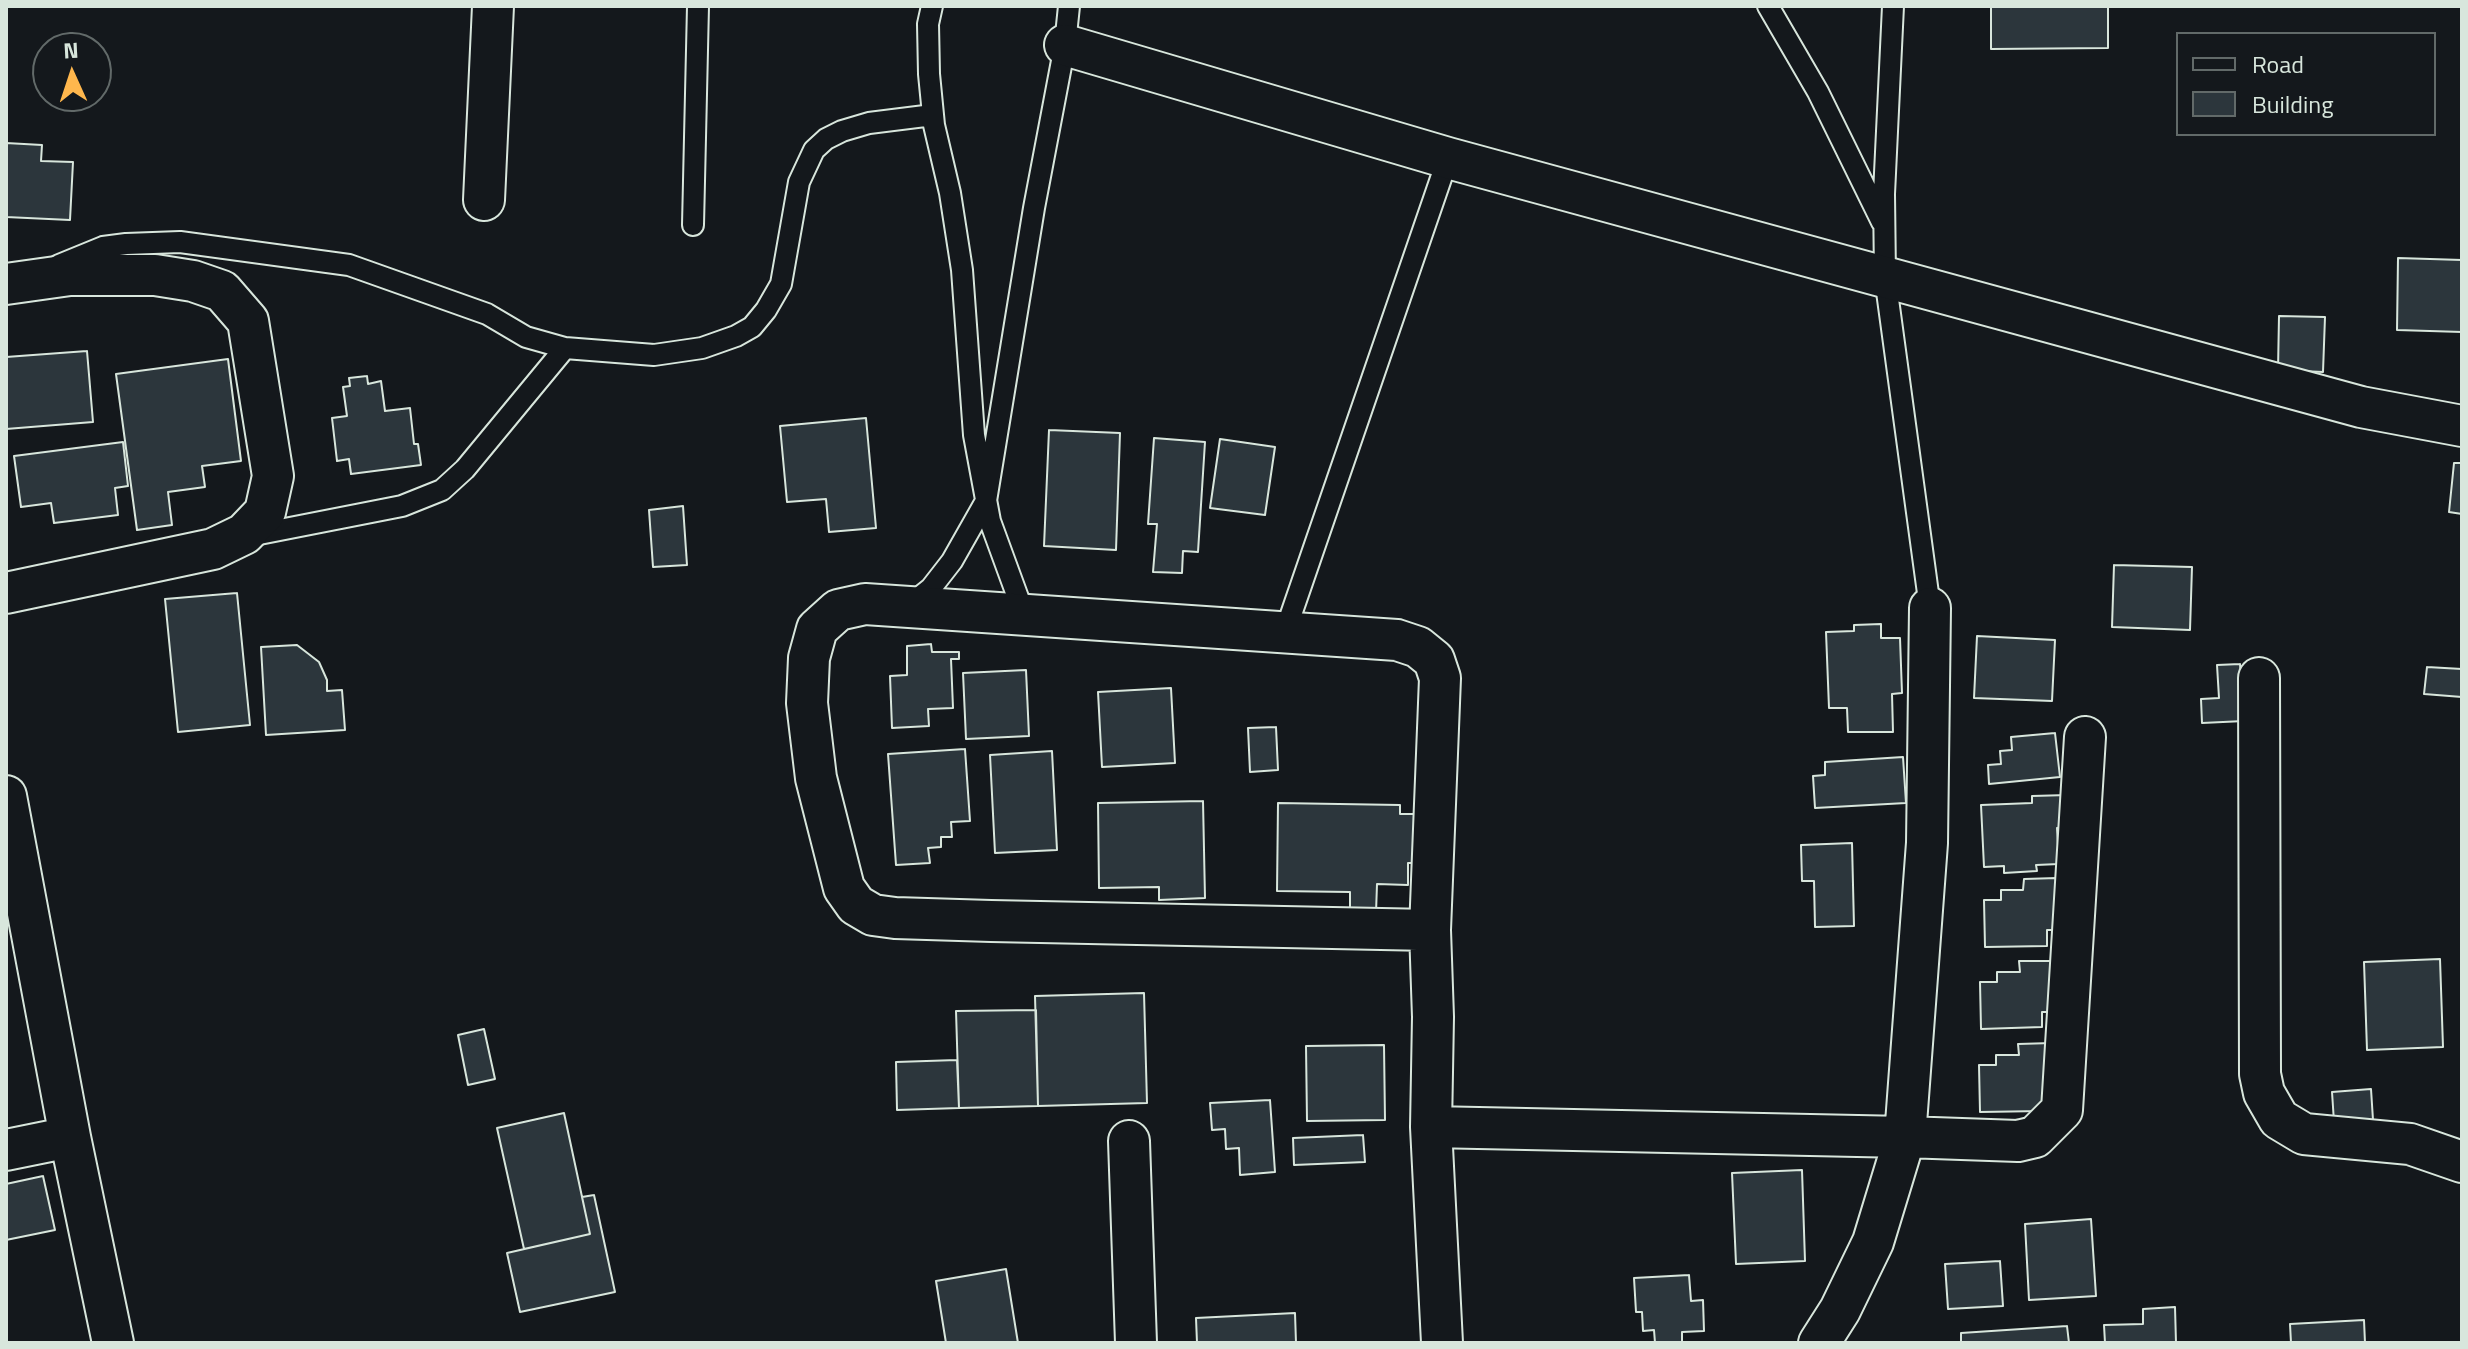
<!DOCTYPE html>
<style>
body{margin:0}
#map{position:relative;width:2468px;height:1349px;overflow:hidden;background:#14181c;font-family:"Titillium Web",sans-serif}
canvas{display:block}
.frame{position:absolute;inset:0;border:8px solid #d8e6dc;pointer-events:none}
.legend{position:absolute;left:2176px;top:32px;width:260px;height:104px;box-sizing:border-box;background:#14181c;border:2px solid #626a69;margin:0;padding:10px 14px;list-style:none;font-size:24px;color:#d8e6dc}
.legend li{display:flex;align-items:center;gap:16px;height:40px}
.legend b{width:40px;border:2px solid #626a69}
.north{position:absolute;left:32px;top:32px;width:80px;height:80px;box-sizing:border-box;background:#14181c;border:2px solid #626a69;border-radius:50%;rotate:357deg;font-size:22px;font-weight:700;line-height:32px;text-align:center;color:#d8e6dc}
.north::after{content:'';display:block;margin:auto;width:28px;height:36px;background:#ffb74d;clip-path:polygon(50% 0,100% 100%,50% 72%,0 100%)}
</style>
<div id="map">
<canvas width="2468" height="1349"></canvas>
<div class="frame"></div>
<ul class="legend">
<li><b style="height:10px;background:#14181c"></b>Road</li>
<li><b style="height:22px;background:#2c363c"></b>Building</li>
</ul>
<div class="north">N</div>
</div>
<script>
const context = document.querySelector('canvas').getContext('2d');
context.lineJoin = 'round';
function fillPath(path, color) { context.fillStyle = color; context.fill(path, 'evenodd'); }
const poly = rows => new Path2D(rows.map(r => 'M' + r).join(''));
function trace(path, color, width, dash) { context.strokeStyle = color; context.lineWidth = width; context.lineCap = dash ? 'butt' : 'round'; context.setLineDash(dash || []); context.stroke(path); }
const building = poly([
 [1991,6,2108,6,2108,48,1991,49,1991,6],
 [6,143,42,145,41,161,73,162,70,220,6,217,6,143],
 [2398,258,2462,260,2462,332,2397,330,2398,258],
 [2279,316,2325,317,2323,372,2278,370,2279,316],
 [87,351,93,422,6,429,6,357,87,351],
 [228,359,241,461,202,466,205,487,168,492,172,525,137,530,116,374,228,359],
 [367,376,368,384,381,381,385,411,410,408,414,444,418,444,421,465,351,474,349,459,337,461,332,418,347,416,343,387,350,386,349,378,367,376],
 [866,418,876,528,829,532,826,499,787,502,780,426,866,418],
 [1049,430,1120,433,1116,550,1044,546,1049,430],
 [1154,438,1205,442,1198,552,1183,551,1182,573,1153,572,1157,524,1148,524,1154,438],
 [1220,439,1275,447,1265,515,1210,508,1220,439],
 [123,442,128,486,115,488,118,515,54,523,51,503,21,507,14,456,123,442],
 [2454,463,2462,463,2462,514,2449,512,2454,463],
 [683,506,687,565,653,567,649,510,683,506],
 [2114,565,2192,567,2190,630,2112,627,2114,565],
 [237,593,250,725,178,732,165,599,237,593],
 [1881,624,1881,638,1900,638,1902,693,1892,694,1893,732,1848,732,1847,708,1829,708,1826,632,1854,631,1854,625,1881,624],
 [1977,636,2055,640,2052,701,1974,698,1977,636],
 [931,644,932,652,959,652,959,659,951,659,953,708,928,709,929,726,892,728,890,676,907,675,907,646,931,644],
 [297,645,319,662,327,680,327,691,342,690,345,730,266,735,261,647,297,645],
 [2240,664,2244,721,2202,723,2201,699,2219,698,2217,665,2240,664],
 [2427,667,2462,669,2462,697,2424,694,2427,667],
 [1026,670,1029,736,966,739,963,673,1026,670],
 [1171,688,1175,763,1102,767,1098,692,1171,688],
 [1276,727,1278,770,1250,772,1248,728,1276,727],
 [2055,733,2060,777,1989,784,1988,765,2001,764,2000,751,2012,750,2011,737,2055,733],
 [965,749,970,821,951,822,952,837,941,837,941,847,928,848,930,863,896,865,888,754,965,749],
 [1052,751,1057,850,995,853,990,755,1052,751],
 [1903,757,1906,803,1815,808,1813,776,1825,775,1825,762,1903,757],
 [2068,795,2069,827,2057,828,2059,864,2036,865,2037,871,2004,873,2004,866,1984,867,1981,805,2032,803,2032,796,2068,795],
 [1203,801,1205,898,1159,900,1159,887,1099,888,1098,803,1203,801],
 [1278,803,1400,805,1400,814,1418,814,1418,863,1408,863,1408,885,1377,884,1376,913,1350,912,1350,892,1277,891,1278,803],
 [1852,843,1854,926,1815,927,1814,881,1802,881,1801,845,1852,843],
 [2057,878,2058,930,2047,930,2047,946,1985,947,1984,900,2001,900,2001,890,2023,890,2024,879,2057,878],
 [2440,959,2443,1047,2367,1050,2364,962,2440,959],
 [2019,961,2053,961,2054,1012,2042,1012,2042,1027,1981,1029,1980,982,1997,982,1997,972,2020,972,2019,961],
 [1144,993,1147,1103,1038,1106,1035,996,1144,993],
 [1036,1010,1038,1106,959,1108,956,1011,1036,1010],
 [484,1029,495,1079,468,1085,458,1035,484,1029],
 [2052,1043,2053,1095,2042,1095,2042,1111,1980,1112,1979,1065,1996,1065,1996,1055,2019,1055,2018,1044,2052,1043],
 [1384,1045,1385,1120,1307,1121,1306,1046,1384,1045],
 [957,1060,959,1108,897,1110,896,1062,957,1060],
 [2371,1089,2373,1120,2334,1122,2332,1092,2371,1089],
 [1270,1100,1275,1172,1240,1175,1239,1148,1226,1149,1225,1129,1212,1130,1210,1103,1270,1100],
 [564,1113,590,1234,524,1249,497,1128,564,1113],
 [1363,1135,1365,1162,1294,1165,1293,1138,1363,1135],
 [1802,1170,1805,1261,1736,1264,1732,1173,1802,1170],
 [43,1176,55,1230,6,1240,6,1184,43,1176],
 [594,1195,615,1292,520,1312,507,1253,590,1234,582,1197,594,1195],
 [2091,1219,2096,1296,2029,1300,2025,1224,2091,1219],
 [2000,1261,2003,1306,1948,1309,1945,1264,2000,1261],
 [1006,1269,1018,1343,946,1343,936,1281,1006,1269],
 [1689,1275,1691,1301,1703,1300,1704,1331,1682,1332,1682,1343,1655,1343,1654,1330,1643,1331,1642,1312,1636,1312,1634,1278,1689,1275],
 [2175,1307,2176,1343,2105,1343,2104,1325,2143,1324,2143,1309,2175,1307],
 [1295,1313,1296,1343,1197,1343,1196,1318,1295,1313],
 [2364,1320,2365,1343,2291,1343,2290,1324,2364,1320],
 [2067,1326,2069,1343,1961,1343,1961,1333,2067,1326]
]);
const service = poly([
 [932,6,928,24,929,74,934,125,950,193,962,270,974,435,990,521,1024,614],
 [1768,6,1818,92,1882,222],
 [1893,6,1884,194,1885,277,1930,608],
 [693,225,698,6],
 [59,265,103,247,126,244,180,242,349,265,487,314,526,337,565,348,654,355,702,348,736,336,752,327,766,310,781,284,799,182,814,150,826,139,842,131,869,123,933,115],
 [249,536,402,506,442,490,465,469,565,348],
 [910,605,931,588,952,561,986,501,1034,208,1065,45,1069,6],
 [1285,632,1448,158]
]);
const minor = poly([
 [1065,45,1448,158,2361,407,2462,426],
 [484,200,493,6],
 [6,284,70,275,155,275,193,281,222,291,248,321,273,476,265,512,244,534,213,549,6,593],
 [2259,678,2260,1074,2264,1093,2279,1119,2304,1134,2410,1144,2462,1162],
 [6,796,70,1137,113,1343],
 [1430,930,991,921,895,918,873,915,856,905,844,888,816,778,807,703,809,658,817,629,838,610,865,604,1397,640,1418,647,1434,660,1440,678,1430,930,1433,1017,1431,1127,1442,1343],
 [1431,1127,1905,1137,1927,843,1930,608],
 [1129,1141,1136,1343],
 [6,1150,70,1137],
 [1819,1343,1840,1310,1873,1242,1905,1137,2018,1141,2035,1137,2062,1110,2085,737]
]);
fillPath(building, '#2c363c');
trace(building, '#d8e6dc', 2);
trace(service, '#d8e6dc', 24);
trace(minor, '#d8e6dc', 44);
trace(service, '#14181c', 20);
trace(minor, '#14181c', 40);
</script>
